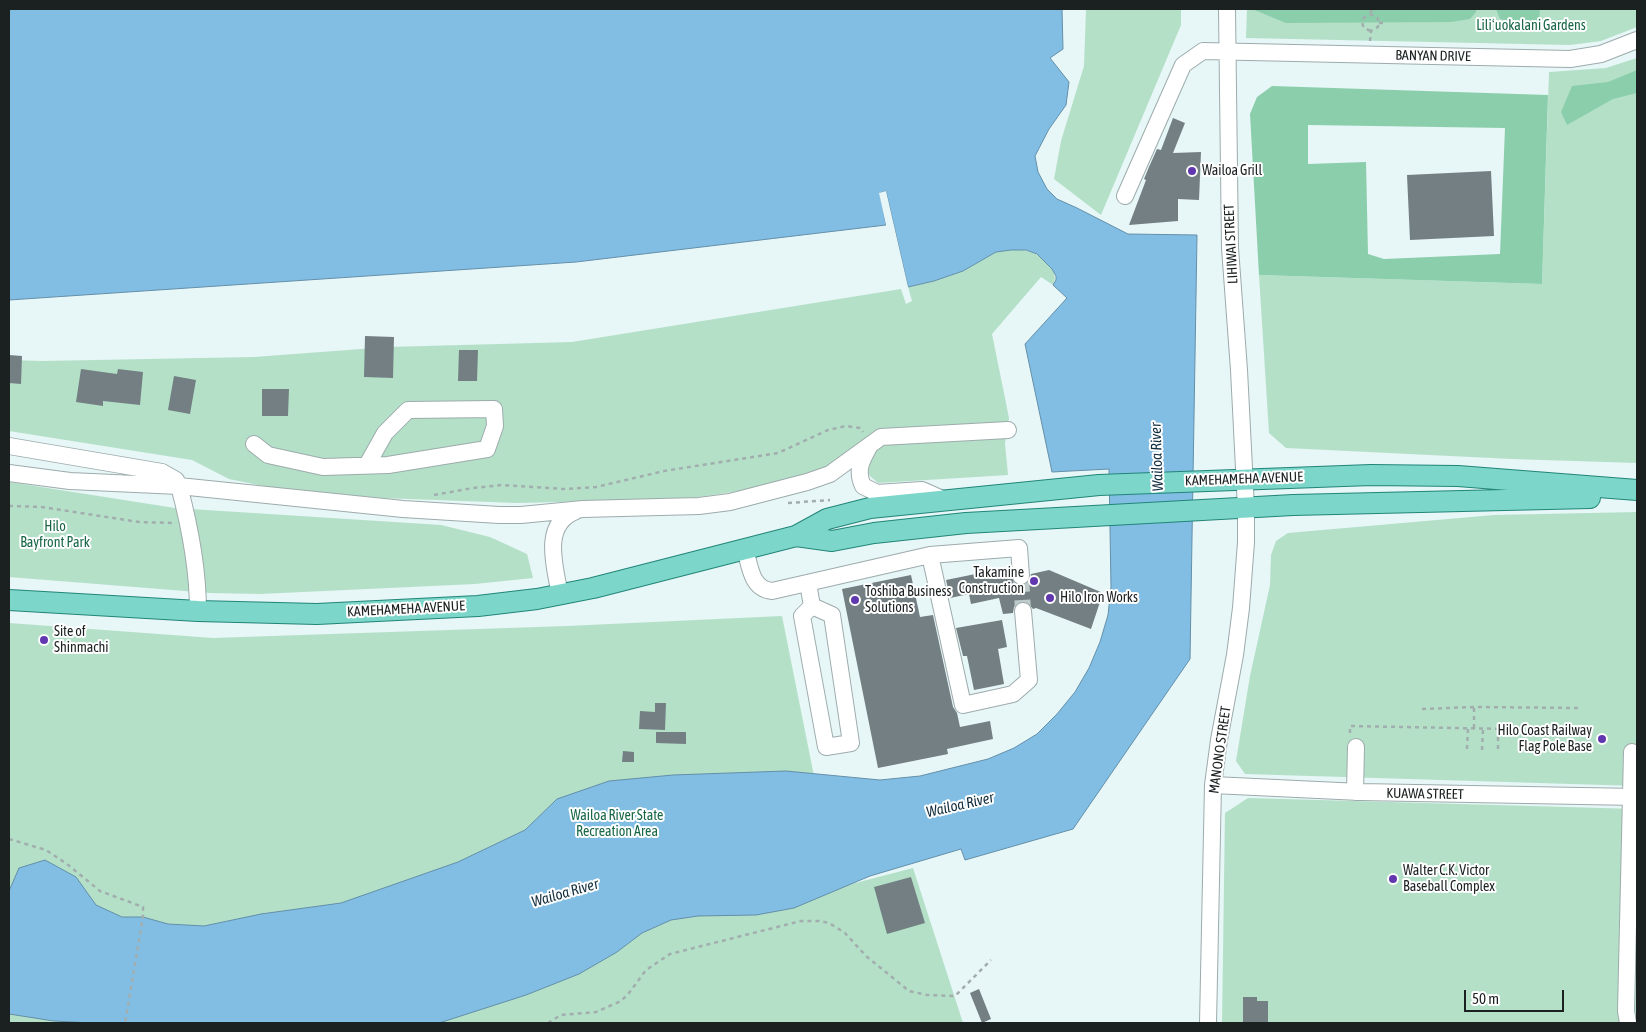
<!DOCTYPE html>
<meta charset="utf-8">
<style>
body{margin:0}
#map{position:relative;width:1646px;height:1032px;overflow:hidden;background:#e7f6f6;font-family:"Asap Condensed",sans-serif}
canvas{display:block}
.frame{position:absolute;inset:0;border:10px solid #1b2020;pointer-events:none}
.scale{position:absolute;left:1464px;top:990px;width:100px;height:22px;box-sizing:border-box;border:2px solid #1b2020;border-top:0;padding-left:6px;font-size:15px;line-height:18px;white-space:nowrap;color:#1b2020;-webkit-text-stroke:4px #fff;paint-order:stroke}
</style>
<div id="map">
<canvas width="1646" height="1032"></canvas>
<div class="frame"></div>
<div class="scale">50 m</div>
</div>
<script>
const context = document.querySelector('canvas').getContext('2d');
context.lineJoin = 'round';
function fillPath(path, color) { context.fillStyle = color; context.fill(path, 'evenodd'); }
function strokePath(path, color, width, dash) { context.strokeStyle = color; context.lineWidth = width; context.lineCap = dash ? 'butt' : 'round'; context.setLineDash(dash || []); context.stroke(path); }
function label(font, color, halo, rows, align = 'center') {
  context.font = font + ' "Asap Condensed",sans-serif'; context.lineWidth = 4; context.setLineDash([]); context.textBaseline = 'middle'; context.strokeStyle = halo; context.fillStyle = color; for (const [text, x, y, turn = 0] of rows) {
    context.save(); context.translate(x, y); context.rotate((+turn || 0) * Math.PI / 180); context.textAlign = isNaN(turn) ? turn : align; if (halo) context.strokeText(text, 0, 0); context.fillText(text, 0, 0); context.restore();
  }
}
fillPath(new Path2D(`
 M1086 9H1181V25L1101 215 1054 179 1061 141 1084 66Z
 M1247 9H1637V27L1601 41 1570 45 1246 38Z
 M1637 58V463L1512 459 1286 448 1269 433 1259 275 1542 284 1549 72 1606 68Z
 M1011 250C1016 250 1022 249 1027 251 1041 254 1061 270 1053 285L1041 277 992 334 1009 418 1005 444 1008 475 878 483 870 476 867 469 841 460 805 477 760 488 685 499 517 503 381 498 268 487 229 479 192 460 9 431V360L42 361 254 357 388 347 572 342 901 289 906 304 912 301 908 287 934 281 963 271 996 252Z
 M9 482 175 508 441 525 490 537 527 554 533 578 475 584 260 594 210 593 9 577Z
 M1637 512V786L1245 774 1236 761 1250 676 1270 585 1271 555 1276 541 1288 533 1494 515Z
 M782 616 813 771 840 887 913 868 963 1023H9V623L213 638 567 626Z
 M1248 798 1637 809V1023H1222L1225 813Z`), '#b4e0c8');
fillPath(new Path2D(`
 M1252 9H1476V12L1470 19 1451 22 1286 23Z
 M1496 9H1540L1539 22 1527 26 1500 19Z
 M1637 70V93L1613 99 1567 125 1561 112 1572 86 1608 82Z
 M1272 86 1548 95 1542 284 1259 275 1250 114 1257 97ZM1308 125 1505 128 1500 254 1384 259 1368 254 1366 162 1308 164Z`), '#8bceac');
const water = new Path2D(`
 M9 9H1062L1063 49 1050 58 1069 82 1066 105 1049 129 1035 156 1038 172 1047 189 1057 199 1077 208 1128 234 1197 235 1190 659 1073 829 965 860 961 849 870 876 794 908 756 915 698 916 671 920 642 933 617 952 579 974 526 995 439 1023H92L54 1021 9 1014V891L19 868 45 860 76 877 96 905 122 917H143L168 924 204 926 261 914 341 903 458 862 525 830 557 799 609 781 673 775 786 771 880 780 920 776 988 759 1014 748 1037 734 1057 714 1075 692 1089 668 1100 642 1108 615 1111 587 1109 469 1052 472 1025 344 1067 298 1053 285 1056 280V276L1052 269 1037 254 1026 250H1011L996 252 963 271 934 281 908 287 886 191 880 193 886 225 576 262 9 300Z`);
fillPath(water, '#82bee4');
strokePath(water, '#638fa9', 1);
fillPath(new Path2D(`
 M886 191 908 287 909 289 906 288 884 194 882 195 889 225 887 227 886 225 879 193Z`), '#e7f6f6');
fillPath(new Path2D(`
 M1173 118 1185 123 1173 153 1201 152 1199 200 1178 199V221L1129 225 1146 180 1144 179 1149 167 1157 149 1161 150Z
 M1491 171 1494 236 1410 240 1407 175Z
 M365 336 394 337 393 378 364 377Z
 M459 350H478L477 381H458Z
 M9 355 22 356 21 384 9 383Z
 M81 369 117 374 118 369 143 372 140 405 103 401V406L76 402Z
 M174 376 196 380 190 414 168 410Z
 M262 389H289L288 416H262Z
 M1005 568 1008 579 1012 578 1017 585 1022 586 1027 584 1030 580 1031 574 1049 570 1103 593 1091 629 1036 608 1033 609 1027 602 1018 603 1014 607 1013 613 1003 614 999 598 971 604 969 594 950 598 946 580Z
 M911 575 920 617 933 615 953 707 957 713 960 727 990 721 993 739 947 749 948 754 878 768 842 589Z
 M1002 620 1007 647 998 649 1004 684 974 690 967 656H963L956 628Z
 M655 703H666L665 730 639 729 640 711 655 712Z
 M656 732H686V744L656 743Z
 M623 751 634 752V762H622Z
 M911 877 925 923 887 934 874 887Z
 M979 989 991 1019 982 1023 970 993Z
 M1243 997H1257V1001H1268V1023H1243Z`), '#737f83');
strokePath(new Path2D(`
 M1021 576 1023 611`), '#becbcb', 16, [16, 8]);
const minor = new Path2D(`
 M1125 196 1183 65 1203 51 1570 59 1601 54 1637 40
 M254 444 268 455 323 467 388 465 487 449 495 426 494 409 408 410 385 433 367 465
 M9 446 162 472 176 480 179 486C190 527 198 568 198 611
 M869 447C861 461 856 471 863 486L877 493 922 490 947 501
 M9 473 70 481 179 486 403 509 499 515H521L583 509 699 506 730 502 807 482 830 474 881 437 1008 430
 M745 549C750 566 751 589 772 591L930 555 1019 548 1021 576
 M930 555 963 705 1013 694 1029 680 1023 611
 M808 583 812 606 802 616 826 747 851 743 832 615 812 606
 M560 595C555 567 541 524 576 511
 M1213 785 1360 792 1637 797
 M1355 792 1356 747
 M1208 1023 1213 785 1219 740 1235 655 1241 608 1246 542V508L1239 370 1230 248 1227 9
 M1628 1023 1626 1011 1632 752`);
const major = new Path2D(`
 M796 536 832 541 874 533 966 523 1293 505 1590 498
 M9 600 198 611 317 614 478 606 537 599 593 588 796 536 827 519 870 508 1099 485 1371 475 1458 476 1637 490`);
strokePath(minor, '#9dabac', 18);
strokePath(major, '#218578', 22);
strokePath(new Path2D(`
 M1371 9V14
 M1379 23H1385
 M1370 41 1371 31 1378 27V19L1375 16C1367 12 1359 19 1364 28L1371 31
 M434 495 473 488 502 485 563 489 596 487 664 471 778 453 828 430 846 426 860 428 863 432
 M788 503 830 500
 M9 506 42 507 139 522 173 523
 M1422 709 1474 707 1579 708
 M1474 728V707
 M1498 729V750
 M1350 733V726L1507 729
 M1467 749 1468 728
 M1482 750 1483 728
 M9 839 46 850 67 864 100 891 143 907V917L125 1023
 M548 1023 561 1015 596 1012 621 1001 629 993 646 970 670 954 801 921H820L829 923 845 933 866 956 909 991 927 995 955 996 991 960`), '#a2aeae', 2.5, [4, 4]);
strokePath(minor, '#fff', 16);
strokePath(major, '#7cd7ca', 20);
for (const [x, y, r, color] of [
 [1192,171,5,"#6037af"],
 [1034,581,5,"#6037af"],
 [1050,598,5,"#6037af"],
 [855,600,5,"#6037af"],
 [44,640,5,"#6037af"],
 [1602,739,5,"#6037af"],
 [1393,879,5,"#6037af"]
]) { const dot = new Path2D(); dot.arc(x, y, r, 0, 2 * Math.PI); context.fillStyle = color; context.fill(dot); strokePath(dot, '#fff', 2); }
label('14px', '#196747', '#fff', [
 ["Liliʻuokalani Gardens",1531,26],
 ["Hilo",55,527],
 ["Bayfront Park",55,543],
 ["Wailoa River State",617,816],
 ["Recreation Area",617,832]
]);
label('14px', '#1b2020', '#fff', [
 ["BANYAN DRIVE",1433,56,1],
 ["LIHIWAI STREET",1231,244,-93],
 ["KAMEHAMEHA AVENUE",1244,479,-2],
 ["KAMEHAMEHA AVENUE",406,609,-3],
 ["MANONO STREET",1220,750,-82],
 ["KUAWA STREET",1425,794,1]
]);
label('14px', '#1b2020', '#fff', [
 ["Wailoa Grill",1202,171],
 ["Takamine",1024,573,"right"],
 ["Construction",1024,589,"right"],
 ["Toshiba Business",865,592],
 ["Solutions",865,608],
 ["Hilo Iron Works",1060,598],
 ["Site of",54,632],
 ["Shinmachi",54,648],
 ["Hilo Coast Railway",1592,731,"right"],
 ["Flag Pole Base",1592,747,"right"],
 ["Walter C.K. Victor",1403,871],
 ["Baseball Complex",1403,887]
], 'left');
label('italic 15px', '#132e3f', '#fff', [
 ["Wailoa River",1157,457,-92],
 ["Wailoa River",960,805,-13],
 ["Wailoa River",565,893,-16]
]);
</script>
